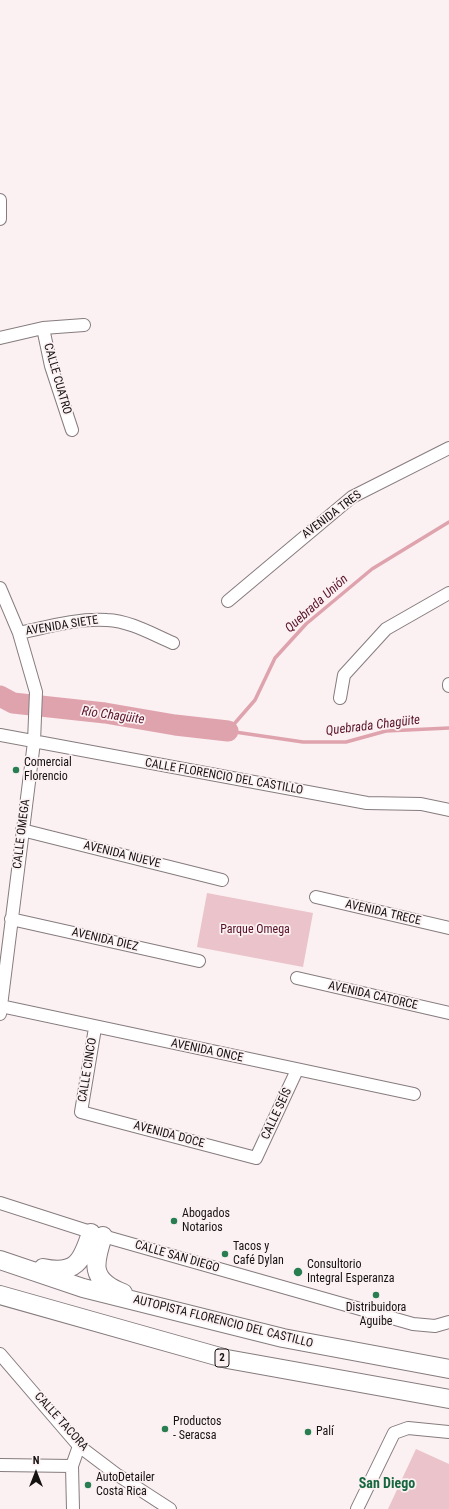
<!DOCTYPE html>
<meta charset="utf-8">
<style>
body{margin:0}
#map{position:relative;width:449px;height:1509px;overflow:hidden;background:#fbf0f2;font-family:"Roboto Condensed",sans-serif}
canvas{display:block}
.north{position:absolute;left:16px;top:1453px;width:40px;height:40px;-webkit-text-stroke:3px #fbf0f2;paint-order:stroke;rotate:0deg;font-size:11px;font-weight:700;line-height:16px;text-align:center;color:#151212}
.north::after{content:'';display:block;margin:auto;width:14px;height:18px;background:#151212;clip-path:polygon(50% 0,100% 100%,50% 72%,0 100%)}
</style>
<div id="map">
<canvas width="449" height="1509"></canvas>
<div class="north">N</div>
</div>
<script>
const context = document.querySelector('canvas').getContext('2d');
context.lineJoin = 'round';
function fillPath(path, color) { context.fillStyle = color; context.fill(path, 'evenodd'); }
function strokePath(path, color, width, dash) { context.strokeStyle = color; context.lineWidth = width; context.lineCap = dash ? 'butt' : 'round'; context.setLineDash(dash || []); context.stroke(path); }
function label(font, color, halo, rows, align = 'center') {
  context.font = font + ' "Roboto Condensed",sans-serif'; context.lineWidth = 3.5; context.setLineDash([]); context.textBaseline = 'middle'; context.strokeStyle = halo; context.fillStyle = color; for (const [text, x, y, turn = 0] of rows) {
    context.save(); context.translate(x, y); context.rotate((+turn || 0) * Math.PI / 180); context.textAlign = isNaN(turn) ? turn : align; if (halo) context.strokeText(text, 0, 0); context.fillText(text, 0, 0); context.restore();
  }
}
fillPath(new Path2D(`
 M207 893 313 913 303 967 197 947Z
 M416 1449 449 1464V1509H388Z`), '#eac4ca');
strokePath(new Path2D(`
 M228 731 255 700 275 658 306 624 372 569 449 522
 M228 731 303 742H346L386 731 449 728`), '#dfa3ae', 3.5);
strokePath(new Path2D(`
 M0 696 13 703 105 713 175 725 228 731`), '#dfa3ae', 21);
const minor = new Path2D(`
 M0 200V219
 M43 328 51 366 72 430
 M0 338 43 328 84 325
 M0 588 19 633 36 692 34 742 0 1014
 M228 601 352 497 449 448
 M19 633C47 627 78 618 107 620 130 621 152 634 173 643
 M449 686V684
 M340 698 344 675 386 629 449 593
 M0 735 367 803 421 804 449 810
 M22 830 222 880
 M316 897 449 928
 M11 919 199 961
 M297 978 449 1013
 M1 1006 414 1094
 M95 1028 81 1112 256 1158 297 1070
 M0 1203 103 1236 413 1324 435 1326 449 1322
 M0 1354 79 1446 116 1474 170 1509
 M0 1465 72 1466
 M73 1509 72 1466 79 1446
 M357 1509 394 1433 408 1428 449 1432`);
const highway = new Path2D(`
 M103 1236C94 1263 89 1280 123 1293
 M0 1260 83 1288 283 1338 449 1369
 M43 1268C76 1275 82 1261 91 1233
 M0 1295 227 1359 449 1399`);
strokePath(minor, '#867c7e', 14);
strokePath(highway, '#867c7e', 20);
strokePath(minor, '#fff', 12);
strokePath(highway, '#fff', 18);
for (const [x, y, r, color] of [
 [16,770,4,"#287e51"],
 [174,1221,4,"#287e51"],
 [225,1254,4,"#287e51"],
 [298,1272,5,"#287e51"],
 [376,1295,4,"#287e51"],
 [165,1429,4,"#287e51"],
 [308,1432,4,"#287e51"],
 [88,1485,4,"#287e51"]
]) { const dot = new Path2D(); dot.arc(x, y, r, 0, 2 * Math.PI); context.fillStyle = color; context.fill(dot); strokePath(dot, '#fbf0f2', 1.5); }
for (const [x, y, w] of [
 [222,1358,14]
]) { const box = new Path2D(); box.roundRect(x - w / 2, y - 9, w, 18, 3); context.fillStyle = '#fbf0f2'; context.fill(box); strokePath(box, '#151212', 1); }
label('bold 11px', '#151212', null, [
 ["2",222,1358]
]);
label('12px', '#151212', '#fbf0f2', [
 ["CALLE CUATRO",57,379,74],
 ["AVENIDA TRES",332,515,-37],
 ["AVENIDA SIETE",62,626,-9],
 ["CALLE FLORENCIO DEL CASTILLO",224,777,10],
 ["CALLE OMEGA",22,834,-83],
 ["AVENIDA NUEVE",122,855,14],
 ["AVENIDA TRECE",383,913,13],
 ["AVENIDA DIEZ",105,940,13],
 ["AVENIDA CATORCE",373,996,13],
 ["AVENIDA ONCE",207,1051,12],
 ["CALLE CINCO",88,1070,-81],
 ["CALLE SEÍS",277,1114,-65],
 ["AVENIDA DOCE",169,1135,15],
 ["CALLE SAN DIEGO",177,1257,16],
 ["AUTOPISTA FLORENCIO DEL CASTILLO",223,1322,14],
 ["CALLE TACORA",61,1422,48]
]);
label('12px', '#151212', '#fbf0f2', [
 ["Comercial",24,763],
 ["Florencio",24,777],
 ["Abogados",182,1214],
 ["Notarios",182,1228],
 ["Tacos y",233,1247],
 ["Café Dylan",233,1261],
 ["Consultorio",307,1265],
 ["Integral Esperanza",307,1279],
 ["Distribuidora",376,1308,"center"],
 ["Aguibe",376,1322,"center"],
 ["Productos",173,1422],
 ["- Seracsa",173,1436],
 ["Palí",316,1432],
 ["AutoDetailer",96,1478],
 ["Costa Rica",96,1492]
], 'left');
label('12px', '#560f26', '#fbf0f2', [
 ["Parque Omega",255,930]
]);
label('italic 13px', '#5a132a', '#fbf0f2', [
 ["Quebrada Unión",317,604,-42],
 ["Río Chagüite",113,716,8],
 ["Quebrada Chagüite",373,726,-7]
]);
label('bold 14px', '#16673f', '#fbf0f2', [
 ["San Diego",387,1484]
]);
</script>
